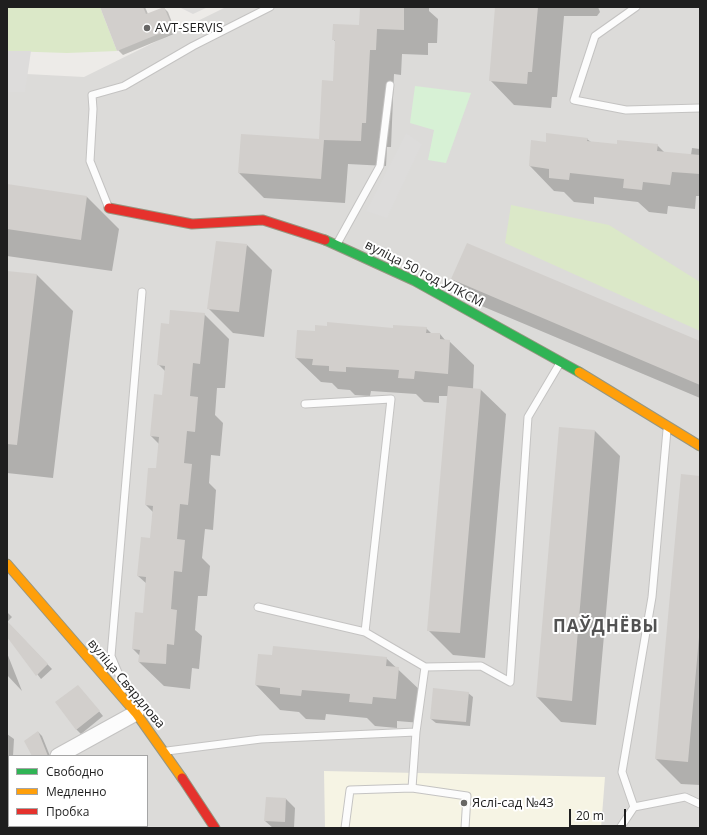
<!DOCTYPE html>
<meta charset="utf-8">
<style>
body{margin:0}
#map{position:relative;width:707px;height:835px;overflow:hidden;background:#edebe8;font-family:"Open Sans",sans-serif}
canvas{display:block}
.frame{position:absolute;inset:0;border:8px solid #1f1f1f;pointer-events:none}
.legend{position:absolute;left:8px;top:755px;width:140px;height:72px;box-sizing:border-box;background:#fff;border:1px solid #a5a5a5;margin:0;padding:5px 7px;list-style:none;font-size:12px;color:#1f1f1f}
.legend li{display:flex;align-items:center;gap:8px;height:20px}
.legend b{width:20px;border:1px solid #a5a5a5}
.scale{position:absolute;left:569px;top:809px;width:57px;height:18px;box-sizing:border-box;border:2px solid #1f1f1f;border-top:0;padding-left:5px;font-size:12px;line-height:14px;white-space:nowrap;color:#1f1f1f;-webkit-text-stroke:3px #fff;paint-order:stroke}
</style>
<div id="map">
<canvas width="707" height="835"></canvas>
<div class="frame"></div>
<ul class="legend">
<li><b style="height:5px;background:#30b455"></b>Свободно</li>
<li><b style="height:5px;background:#ff9f0a"></b>Медленно</li>
<li><b style="height:5px;background:#e5322d"></b>Пробка</li>
</ul>
<div class="scale">20 m</div>
</div>
<script>
const context = document.querySelector('canvas').getContext('2d');
context.lineJoin = 'round';
function fillPath(path, color) { context.fillStyle = color; context.fill(path, 'evenodd'); }
function strokePath(path, color, width, dash) { context.strokeStyle = color; context.lineWidth = width; context.lineCap = dash ? 'butt' : 'round'; context.setLineDash(dash || []); context.stroke(path); }
function label(font, color, halo, rows, align = 'center') {
  context.font = font + ' "Open Sans",sans-serif'; context.lineWidth = 4; context.setLineDash([]); context.textBaseline = 'middle'; context.strokeStyle = halo; context.fillStyle = color; for (const [text, x, y, turn = 0] of rows) {
    context.save(); context.translate(x, y); context.rotate((+turn || 0) * Math.PI / 180); context.textAlign = isNaN(turn) ? turn : align; if (halo) context.strokeText(text, 0, 0); context.fillText(text, 0, 0); context.restore();
  }
}
fillPath(new Path2D(`
 M226 7H700V828H7V73L84 77ZM9 756H147V826H9Z`), '#dcdbd9');
fillPath(new Path2D(`
 M324 771 605 777 601 828H325Z`), '#f6f4e4');
fillPath(new Path2D(`
 M7 7H100L117 51 67 53 7 51Z
 M511 205 609 225 700 282V331L505 243Z`), '#dbe8c8');
fillPath(new Path2D(`
 M415 86 471 93 446 163 428 160 434 130 410 123Z`), '#d7f1d5');
fillPath(new Path2D(`
 M179 7H208L193 14Z
 M7 51H31L25 92H7Z
 M406 133 422 144 387 218 366 211Z`), '#dddcdb');
fillPath(new Path2D(`
 M101 7H145L148 14 164 8 168 12 176 33 123 55 118 50Z
 M361 7H429V11L438 19 437 43H428V55L402 54 401 75 394 74 391 147H387L386 166 348 164 345 203 264 198 239 173 320 140 334 82 336 42 333 39 360 26Z
 M496 7H598L600 12 597 16H564L557 97H552L551 108 514 105 490 80Z
 M587 139 591 142 618 145H657L665 153 691 155 692 148 700 149V196H696L695 209 668 206 667 214 649 212 638 202 594 197V204L574 202 564 192 554 191 530 166 546 143Z
 M7 185 87 197 119 229 112 271 7 256Z
 M247 245 272 270 264 337 233 333 208 308Z
 M7 272 37 275 73 311 53 478 7 473Z
 M452 279 700 342V398L477 304Z
 M204 314 229 339 225 388H217L215 415 223 423 220 456 211 455 209 483 216 490 213 530 205 529 202 558 210 566 207 596H198L195 630 202 636 199 669 192 668 190 689 164 686 139 662 140 656 133 649 144 614 147 584 138 576 151 539 153 512 146 505 157 470 159 444 151 436 163 396 166 372 158 364 170 325Z
 M426 328 432 334H440L445 340 449 341 474 365 473 389 481 390 506 414 485 658 453 655 428 630 448 396H439V403L424 402 416 394 371 391 370 396 355 395 350 390 338 389 332 383 321 382 296 358 316 332Z
 M560 428 595 431 620 456 596 725 561 722 537 697Z
 M700 477V785L681 784 656 759Z
 M7 612 12 617 7 622 52 669 41 679 7 635Z
 M7 653 22 691 7 675Z
 M386 658 423 693 421 723 397 721V728L375 726 367 718 326 714 325 720 306 719 299 712 280 710 256 685Z
 M82 691 103 716 81 734 76 729Z
 M468 693 473 697 470 726 436 723 431 719Z
 M38 732 42 736 50 756H33Z
 M7 734 14 739 13 756H9V764H7Z
 M267 798 286 799 295 808 294 828H273L265 821Z
 M385 827 398 828H384Z`), '#0003');
fillPath(new Path2D(`
 M100 7H143L146 14 164 7 173 28 117 51Z
 M360 7H404V30L377 29 376 50H370L366 123H362L361 141 324 140 321 179 238 173 241 134 319 139 322 80 333 81 335 40H332L333 24 359 25Z
 M495 7H538L532 72H528L527 84 489 81Z
 M546 133 588 138 587 141 617 144V140L658 144 657 151 700 155V174L672 172 670 185 643 182 642 190 623 188 624 179 570 173 569 180 549 178V169L529 166 531 140 546 142Z
 M7 184 87 196 81 240 7 229Z
 M216 241 247 244 239 312 207 309Z
 M467 243 700 341V385L451 279Z
 M7 271 37 274 17 445 7 444Z
 M170 310 205 313 200 364 193 363 190 396 198 397 195 432 187 431 184 463 192 464 188 505 180 504 177 539 185 540 182 572 174 571 171 609 177 610 174 645 167 644 166 664 138 662 140 650 132 649 135 612 143 613 146 577 137 576 141 537 150 538 153 506 145 505 148 468H156L159 437 150 436 154 394 162 395 165 366 157 365 161 323 169 324Z
 M327 322 393 328V325L427 327 426 333H440V339L450 340 448 374 415 371 414 379 398 378 399 370 346 367V372L329 371V366L312 365 313 359 295 358 297 330 315 331V325L327 326Z
 M448 386 481 389 460 633 427 631Z
 M559 427 595 430 572 701 536 697Z
 M681 474 700 476V626L688 762 655 759Z
 M8 622 48 664 36 676 7 637Z
 M273 646 387 657 386 666 399 667 396 699 373 697 372 704 349 702 350 694 302 690 301 696 280 694V688L255 685 258 654 272 655Z
 M78 685 100 711 76 730 55 702Z
 M433 688 469 692 466 722 430 719Z
 M38 731 48 756H32L24 741Z
 M266 797 286 798 285 822 264 821Z`), '#d2cfcc');
const lane = new Path2D(`
 M636 7 595 36 574 100 626 110 700 108
 M108 206 90 161 93 109 92 95 124 86 193 46 270 7
 M338 242 380 166 390 85
 M305 404 391 399 365 632
 M425 667 481 666 510 682 528 417 560 363
 M125 689 111 656 142 292
 M167 751 261 739 416 732 425 667 365 632 258 607
 M412 788 416 732
 M634 807 622 772 652 597 667 430
 M345 828 350 790 412 788 467 796 465 828
 M620 828 634 807 685 797 700 804`);
const street = new Path2D(`
 M58 756 136 713
 M7 779H9`);
const fast = new Path2D(`
 M325 240 415 281 579 372`);
const slow = new Path2D(`
 M579 372 700 446
 M7 564 136 713 182 778`);
const jam = new Path2D(`
 M109 208 192 224 263 220 325 240
 M182 778 215 828`);
strokePath(lane, '#c4c3c2', 9);
strokePath(street, '#c4c3c2', 17);
strokePath(fast, '#969681', 11);
strokePath(slow, '#969681', 11);
strokePath(jam, '#969681', 11);
strokePath(lane, '#fcfcfc', 7);
strokePath(street, '#fcfcfc', 15);
strokePath(fast, '#30b455', 9);
strokePath(slow, '#ff9f0a', 9);
strokePath(jam, '#e5322d', 9);
for (const [x, y, r, color] of [
 [147,28,4,"#676665"],
 [464,803,4,"#676665"]
]) { const dot = new Path2D(); dot.arc(x, y, r, 0, 2 * Math.PI); context.fillStyle = color; context.fill(dot); strokePath(dot, '#fff', 1.5); }
label('13px', '#1f1f1f', '#fff', [
 ["AVT-SERVIS",155,28],
 ["Яслі-сад №43",472,803]
], 'left');
label('13px', '#1f1f1f', '#fff', [
 ["вуліца 50 год УЛКСМ",424,274,27],
 ["вуліца Свярдлова",126,684,50]
]);
context.letterSpacing = '1px';
label('bold 17px', '#525252', '#fff', [
 ["ПАЎДНЁВЫ",606,627]
]);
context.letterSpacing = '0px';
</script>
